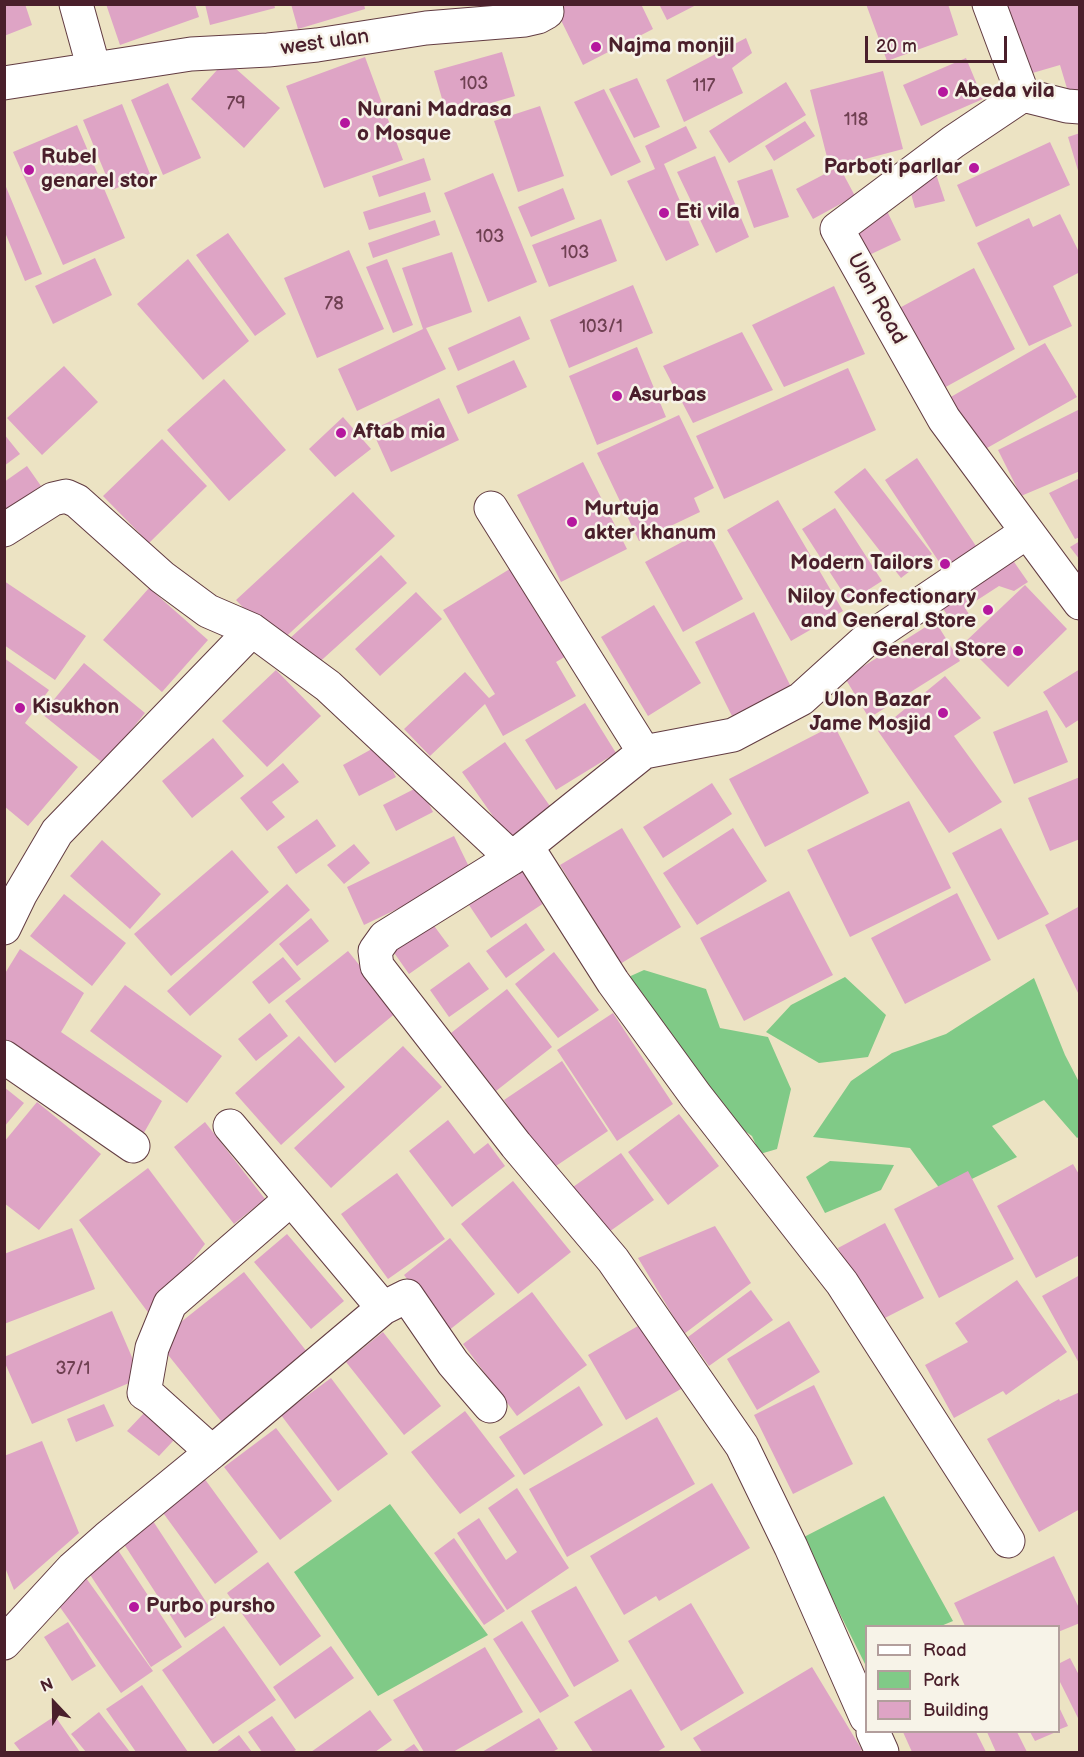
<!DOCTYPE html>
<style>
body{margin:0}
#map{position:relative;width:1084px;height:1757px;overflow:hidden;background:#ece3c3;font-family:"Balsamiq Sans",sans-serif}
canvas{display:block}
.frame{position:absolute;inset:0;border:6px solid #4a1f2b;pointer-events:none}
.legend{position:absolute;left:865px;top:1625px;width:195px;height:108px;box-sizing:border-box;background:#f7f3e8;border:2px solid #b29e9c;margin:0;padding:8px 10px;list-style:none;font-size:18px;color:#4a1f2b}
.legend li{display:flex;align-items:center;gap:12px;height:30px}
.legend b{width:30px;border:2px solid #b29e9c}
.north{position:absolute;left:24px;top:1673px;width:60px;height:60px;-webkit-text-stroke:4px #f7f3e8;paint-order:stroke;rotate:338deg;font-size:16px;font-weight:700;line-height:24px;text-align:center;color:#4a1f2b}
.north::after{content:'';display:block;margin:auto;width:21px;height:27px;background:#4a1f2b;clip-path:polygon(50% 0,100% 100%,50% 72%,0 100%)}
.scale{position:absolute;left:865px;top:36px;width:142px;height:27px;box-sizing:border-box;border:3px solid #4a1f2b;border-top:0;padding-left:8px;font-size:18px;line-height:21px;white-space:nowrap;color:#4a1f2b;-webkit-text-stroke:4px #f7f3e8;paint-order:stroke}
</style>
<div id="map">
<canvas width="1084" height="1757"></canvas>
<div class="frame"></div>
<ul class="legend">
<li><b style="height:8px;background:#fff"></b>Road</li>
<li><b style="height:16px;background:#80ca87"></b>Park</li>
<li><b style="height:16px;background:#dea4c5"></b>Building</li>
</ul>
<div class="north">N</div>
<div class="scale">20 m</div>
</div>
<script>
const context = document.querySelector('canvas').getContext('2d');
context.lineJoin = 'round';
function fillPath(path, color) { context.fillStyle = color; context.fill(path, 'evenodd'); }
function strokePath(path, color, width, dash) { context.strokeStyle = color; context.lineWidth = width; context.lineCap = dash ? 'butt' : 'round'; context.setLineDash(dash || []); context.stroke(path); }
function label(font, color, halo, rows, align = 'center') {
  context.font = font + ' "Balsamiq Sans",sans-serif'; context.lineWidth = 5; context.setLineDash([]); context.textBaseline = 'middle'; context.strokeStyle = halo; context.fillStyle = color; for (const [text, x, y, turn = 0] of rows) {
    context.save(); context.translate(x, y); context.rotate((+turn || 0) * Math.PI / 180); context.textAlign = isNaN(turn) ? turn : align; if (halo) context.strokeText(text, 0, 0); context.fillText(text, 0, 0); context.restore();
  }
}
fillPath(new Path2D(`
 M644 970 706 989 720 1028 768 1037 791 1089 777 1149 760 1154 752 1136 714 1109 624 979Z
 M845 977 886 1015 868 1057 819 1063 766 1032 791 1005Z
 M1034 978 1065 1055 1079 1082 1080 1136 1077 1138 1044 1100 992 1126 1017 1157 943 1193 910 1148 813 1137 851 1081 892 1053 946 1034Z
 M830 1161 894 1165 881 1190 825 1213 806 1177Z
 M884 1496 953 1621 941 1626H866L865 1664 802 1538Z
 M390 1504 488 1635 378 1696 294 1572Z`), '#80ca87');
fillPath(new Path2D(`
 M4 4H25L32 25 4 36Z
 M106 4H195L199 17 120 45Z
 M205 4H274L275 8 210 25Z
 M291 4H364L365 9 298 29Z
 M553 4H641L653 29 583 65Z
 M659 4H698L667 20Z
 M866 4H948L958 35 887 61Z
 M1011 4H1080V92L1069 95 1060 65 1029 74 1008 6Z
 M746 38 752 53 732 68 743 93 684 122 666 80Z
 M502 52 515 96 447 116 434 71Z
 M365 57 403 160 324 188 286 86Z
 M966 58 983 99 921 126 903 85Z
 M226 60 280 108 244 148 191 99Z
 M883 71 903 149 839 166 855 196 813 219 796 189 838 167 830 169 810 90Z
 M637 78 660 127 634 138 609 89Z
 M786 82 806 115 729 163 709 131Z
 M168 83 201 158 163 175 131 100Z
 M604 89 641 162 611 176 574 102Z
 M122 104 150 174 112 190 83 120Z
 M540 106 564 176 518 192 494 121Z
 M805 121 815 136 774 161 765 146Z
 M77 125 125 238 63 265 13 152Z
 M686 126 697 148 664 164 699 245 666 261 627 181 655 169 645 146Z
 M1080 133V174H1079L1068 137Z
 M1050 142 1070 185 976 227 957 185Z
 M715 156 749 237 716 253 677 172Z
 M424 158 431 180 379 197 372 176Z
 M772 169 789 217 754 228 737 181Z
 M935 171 945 201 915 208 907 179Z
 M493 173 537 282 488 302 444 193Z
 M4 182 42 274 25 281 4 230Z
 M563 188 575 219 531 237 518 207Z
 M425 192 431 212 369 230 363 212Z
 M886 209 901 240 867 256 853 226Z
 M1060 214 1080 254V272L1053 286 1072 326 1029 346 977 243 1029 218 1033 227Z
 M601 219 617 261 549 287 532 245Z
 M435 220 440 235 373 258 368 243Z
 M228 233 286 314 255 336 196 255Z
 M349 250 384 329 317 358 284 278Z
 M452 252 472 312 426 328 446 369 357 411 338 369 423 329 402 268Z
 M95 258 112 295 53 324 35 286Z
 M188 259 249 341 203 380 137 304Z
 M387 259 413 325 393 333 366 267Z
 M974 268 1015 349 942 389 890 313Z
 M633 285 653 333 569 368 550 320Z
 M834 286 865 354 784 387 752 325Z
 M520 316 530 339 458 371 448 348Z
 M742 332 773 390 693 423 663 366Z
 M1045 343 1077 397 980 452 949 398Z
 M637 347 666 417 597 445 569 376Z
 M514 360 527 387 468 414 456 386Z
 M64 366 98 402 42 455 7 418Z
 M848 368 876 430 724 499 696 436Z
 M224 379 286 450 229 501 167 430Z
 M439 398 459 440 391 472 372 430Z
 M1080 409V471L1021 496 998 450Z
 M679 415 714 488 694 498 700 512 639 541 597 453Z
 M343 417 371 449 335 477 309 449Z
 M4 434 20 454 4 466Z
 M162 439 207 486 149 543 103 496Z
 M917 458 980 552 947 574 885 480Z
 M583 462 627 549 561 582 517 495Z
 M27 466 41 486 4 512V482Z
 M865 468 932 554 901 578 834 492Z
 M1080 478V537L1075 539 1049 493Z
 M353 492 395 536 278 644 236 600Z
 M778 500 843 611 791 641 727 530Z
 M835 508 882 581 849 602 802 529Z
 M706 529 743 599 683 632 645 562Z
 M1080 541V560L1070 547Z
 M381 555 407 583 314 667 288 640Z
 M1012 559 1028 582 1014 591 999 586 965 608 973 620 958 630 941 606Z
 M513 567 568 655 556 662 576 696 503 736 485 704 430 756 404 729 465 672 489 698 495 694 443 610Z
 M4 581 86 636 55 680 4 645Z
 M1025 585 1067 629 1008 687 964 643Z
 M149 588 208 640 162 692 103 640Z
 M416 592 442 619 380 676 355 649Z
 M654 605 701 683 648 716 601 637Z
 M754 612 791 687 732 716 695 642Z
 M935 621 960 661 869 718 845 678Z
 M4 658 49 690 25 723 78 767 28 826 4 806Z
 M84 663 145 713 104 764 42 714Z
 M1080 669V719L1066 728 1043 692Z
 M276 670 321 716 267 767 222 721Z
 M945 676 981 718 954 736 1002 802 949 833 878 731Z
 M585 703 616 753 556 790 525 740Z
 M1047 710 1068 762 1014 784 993 732Z
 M834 725 869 793 765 847 729 779Z
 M213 738 244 776 192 818 162 781Z
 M505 742 559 819 516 849 462 772Z
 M379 745 396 777 359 796 343 765Z
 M283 763 299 782 272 802 285 817 267 831 240 798Z
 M1080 777V839L1050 851 1028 798Z
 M712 783 732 814 663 858 643 827Z
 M420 786 433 812 396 831 383 805Z
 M909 801 951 888 850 937 807 850Z
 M317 819 336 846 296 874 277 847Z
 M622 828 681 927 620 964 560 865Z
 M733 828 767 881 697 925 663 873Z
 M1001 828 1049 914 998 940 952 853Z
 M454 836 472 873 364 925 347 887Z
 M102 840 161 894 130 929 70 876Z
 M354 844 370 863 344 884 327 865Z
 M232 850 269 892 171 976 134 934Z
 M521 869 544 903 491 938 469 905Z
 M287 884 310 910 190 1016 167 991Z
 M789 891 833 975 744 1021 700 938Z
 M957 893 991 960 905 1004 871 938Z
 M64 894 126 943 92 986 30 936Z
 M1080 906V997L1045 925Z
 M311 918 329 941 297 966 279 944Z
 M429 919 449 946 409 974 390 947Z
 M526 923 545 950 506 978 486 951Z
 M20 949 84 993 61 1032 162 1101 141 1138 4 1044V975Z
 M348 951 397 1012 335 1063 285 1001Z
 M554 952 599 1010 558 1038 515 984Z
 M283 957 301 979 269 1004 252 982Z
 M469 962 489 989 449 1017 430 990Z
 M125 985 222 1056 187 1103 90 1031Z
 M507 989 552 1047 496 1091 451 1033Z
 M270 1013 288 1036 256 1061 238 1039Z
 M613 1013 673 1104 617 1141 557 1050Z
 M299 1036 345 1087 281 1145 235 1093Z
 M403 1046 442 1087 331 1188 294 1148Z
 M562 1061 608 1131 550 1170 504 1100Z
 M4 1087 24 1103 4 1127Z
 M37 1102 101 1154 39 1230 4 1203V1142Z
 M679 1114 719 1166 668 1205 628 1152Z
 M448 1120 474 1154 488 1143 505 1166 452 1207 409 1151Z
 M205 1122 265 1199 234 1224 174 1147Z
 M621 1153 654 1200 606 1234 573 1187Z
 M1073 1164 1080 1176V1255L1036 1278 997 1206Z
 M148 1168 205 1244 150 1315 79 1220Z
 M968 1171 1014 1259 939 1298 894 1209Z
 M397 1173 445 1239 388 1279 341 1214Z
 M513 1181 571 1252 518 1294 461 1224Z
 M885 1223 924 1298 877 1322 838 1248Z
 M715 1226 751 1283 684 1334 638 1258Z
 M72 1228 95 1289 4 1324V1254Z
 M287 1234 344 1301 311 1329 254 1262Z
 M450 1238 495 1294 448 1331 404 1275Z
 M244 1272 311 1357 225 1426 157 1341Z
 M1080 1275V1365L1042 1296Z
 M1017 1280 1067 1352 1006 1395 1003 1391 954 1418 925 1365 968 1342 955 1323Z
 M751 1290 773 1320 709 1366 688 1337Z
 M532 1292 587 1365 517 1416 463 1344Z
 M112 1311 141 1378 32 1424 4 1361V1357Z
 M650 1319 688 1385 626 1420 588 1355Z
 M789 1321 820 1372 757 1410 727 1359Z
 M383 1332 441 1406 404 1435 346 1362Z
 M331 1378 388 1454 338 1491 281 1415Z
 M814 1385 853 1464 793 1494 754 1415Z
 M579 1386 603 1425 524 1475 499 1437Z
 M1080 1392V1509L1039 1532 987 1439 1059 1399 1060 1401Z
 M104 1404 114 1426 76 1442 67 1419Z
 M465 1411 515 1476 460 1514 411 1452Z
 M145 1412 174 1440 159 1456 127 1431Z
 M657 1417 695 1484 567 1557 529 1489Z
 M276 1428 332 1501 280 1540 224 1467Z
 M42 1441 79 1533 14 1590 4 1565V1456Z
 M204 1478 258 1552 215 1584 161 1510Z
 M712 1483 750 1548 659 1601 656 1596 624 1615 590 1556Z
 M517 1488 569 1568 507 1610 457 1533 479 1518 506 1560 517 1552 488 1508Z
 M151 1518 216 1617 185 1638 120 1538Z
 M454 1538 505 1611 484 1625 434 1553Z
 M116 1547 182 1647 151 1667 85 1567Z
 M1054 1556 1080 1610V1623L1058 1632V1626H965L954 1603Z
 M268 1562 321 1636 280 1666 227 1593Z
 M81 1571 153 1671 121 1693 57 1603Z
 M576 1586 619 1661 574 1687 531 1611Z
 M691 1603 744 1693 681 1731 628 1641Z
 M522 1621 569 1696 540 1713 493 1639Z
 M68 1622 96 1666 72 1681 44 1637Z
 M224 1626 276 1700 213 1744 162 1670Z
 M331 1646 354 1678 295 1719 273 1687Z
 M485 1647 523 1712 453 1752H424L393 1700Z
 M1070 1658 1080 1677V1722L1058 1678V1664Z
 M812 1667 862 1750 857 1752H702L693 1738Z
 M142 1685 188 1752H136L106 1709Z
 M631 1689 665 1747 657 1752H593L574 1722Z
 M1058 1705 1068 1726 1058 1730Z
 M370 1710 392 1740 375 1752H311Z
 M99 1712 130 1752H86L71 1734Z
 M55 1716 80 1752H21L14 1743Z
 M272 1716 296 1750 292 1752H262L248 1732Z
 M539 1718 558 1749 552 1752H482Z
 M903 1732H976L986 1752H912Z
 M987 1732H1017L1027 1752H996Z
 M1030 1732H1056L1035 1741Z
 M239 1735 252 1752H216Z
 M414 1744 420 1752H402Z`), '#dea4c5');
const minor = new Path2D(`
 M76 4 94 69
 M989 4 1023 95
 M4 83 191 54 268 50 317 45 426 28 525 20 538 17 547 12 546 4
 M1080 107 1067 106 1023 95 953 142 837 229 944 419 1080 603
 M491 508 644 752
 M4 530 53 499 66 496 77 501 162 577 208 611 252 630 328 686 512 858 644 752 733 735 801 699 864 642 1027 532
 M527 847 613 982 696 1096 842 1283 1008 1541
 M512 858 385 937 375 951 377 966 516 1145 613 1260 742 1446 791 1547 866 1717
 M4 928 20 895 57 832 252 630
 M4 1057 133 1146
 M230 1126 383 1308 407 1296 453 1363 490 1406
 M212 1452 383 1308
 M4 1643 73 1568 107 1538 212 1452 152 1398 144 1393 152 1348 170 1304 291 1199
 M873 1732 882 1752`);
strokePath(minor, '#623c42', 35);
strokePath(minor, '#fff', 33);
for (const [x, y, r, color] of [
 [596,47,6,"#b5179e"],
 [943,92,6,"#b5179e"],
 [345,123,6,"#b5179e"],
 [974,168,6,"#b5179e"],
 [29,170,6,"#b5179e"],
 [664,213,6,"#b5179e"],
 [617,396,6,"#b5179e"],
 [341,433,6,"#b5179e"],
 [572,522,6,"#b5179e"],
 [945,564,6,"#b5179e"],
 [988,610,6,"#b5179e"],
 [1018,651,6,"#b5179e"],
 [20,708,6,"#b5179e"],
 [943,713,6,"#b5179e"],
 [134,1607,6,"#b5179e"]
]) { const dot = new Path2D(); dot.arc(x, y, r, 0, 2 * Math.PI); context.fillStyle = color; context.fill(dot); strokePath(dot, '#f7f3e8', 2); }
label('18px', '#6f4052', null, [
 ["103",474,84],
 ["117",704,86],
 ["79",236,104],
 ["118",856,120],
 ["103",490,237],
 ["103",575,253],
 ["78",334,304],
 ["103/1",601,327],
 ["37/1",73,1369]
]);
label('21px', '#4a1f2b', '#f7f3e8', [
 ["west ulan",325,43,-8],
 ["Ulon Road",876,299,61]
]);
label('bold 21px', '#4a1f2b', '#f7f3e8', [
 ["Najma monjil",608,47],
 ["Abeda vila",955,92],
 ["Nurani Madrasa",357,111],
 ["o Mosque",357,135],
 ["Rubel",41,158],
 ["genarel stor",41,182],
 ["Parboti parllar",962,168,"right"],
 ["Eti vila",676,213],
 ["Asurbas",629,396],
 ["Aftab mia",353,433],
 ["Murtuja",584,510],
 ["akter khanum",584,534],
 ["Modern Tailors",933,564,"right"],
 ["Niloy Confectionary",976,598,"right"],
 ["and General Store",976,622,"right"],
 ["General Store",1006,651,"right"],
 ["Ulon Bazar",931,701,"right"],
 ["Jame Mosjid",931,725,"right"],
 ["Kisukhon",32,708],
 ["Purbo pursho",146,1607]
], 'left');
</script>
